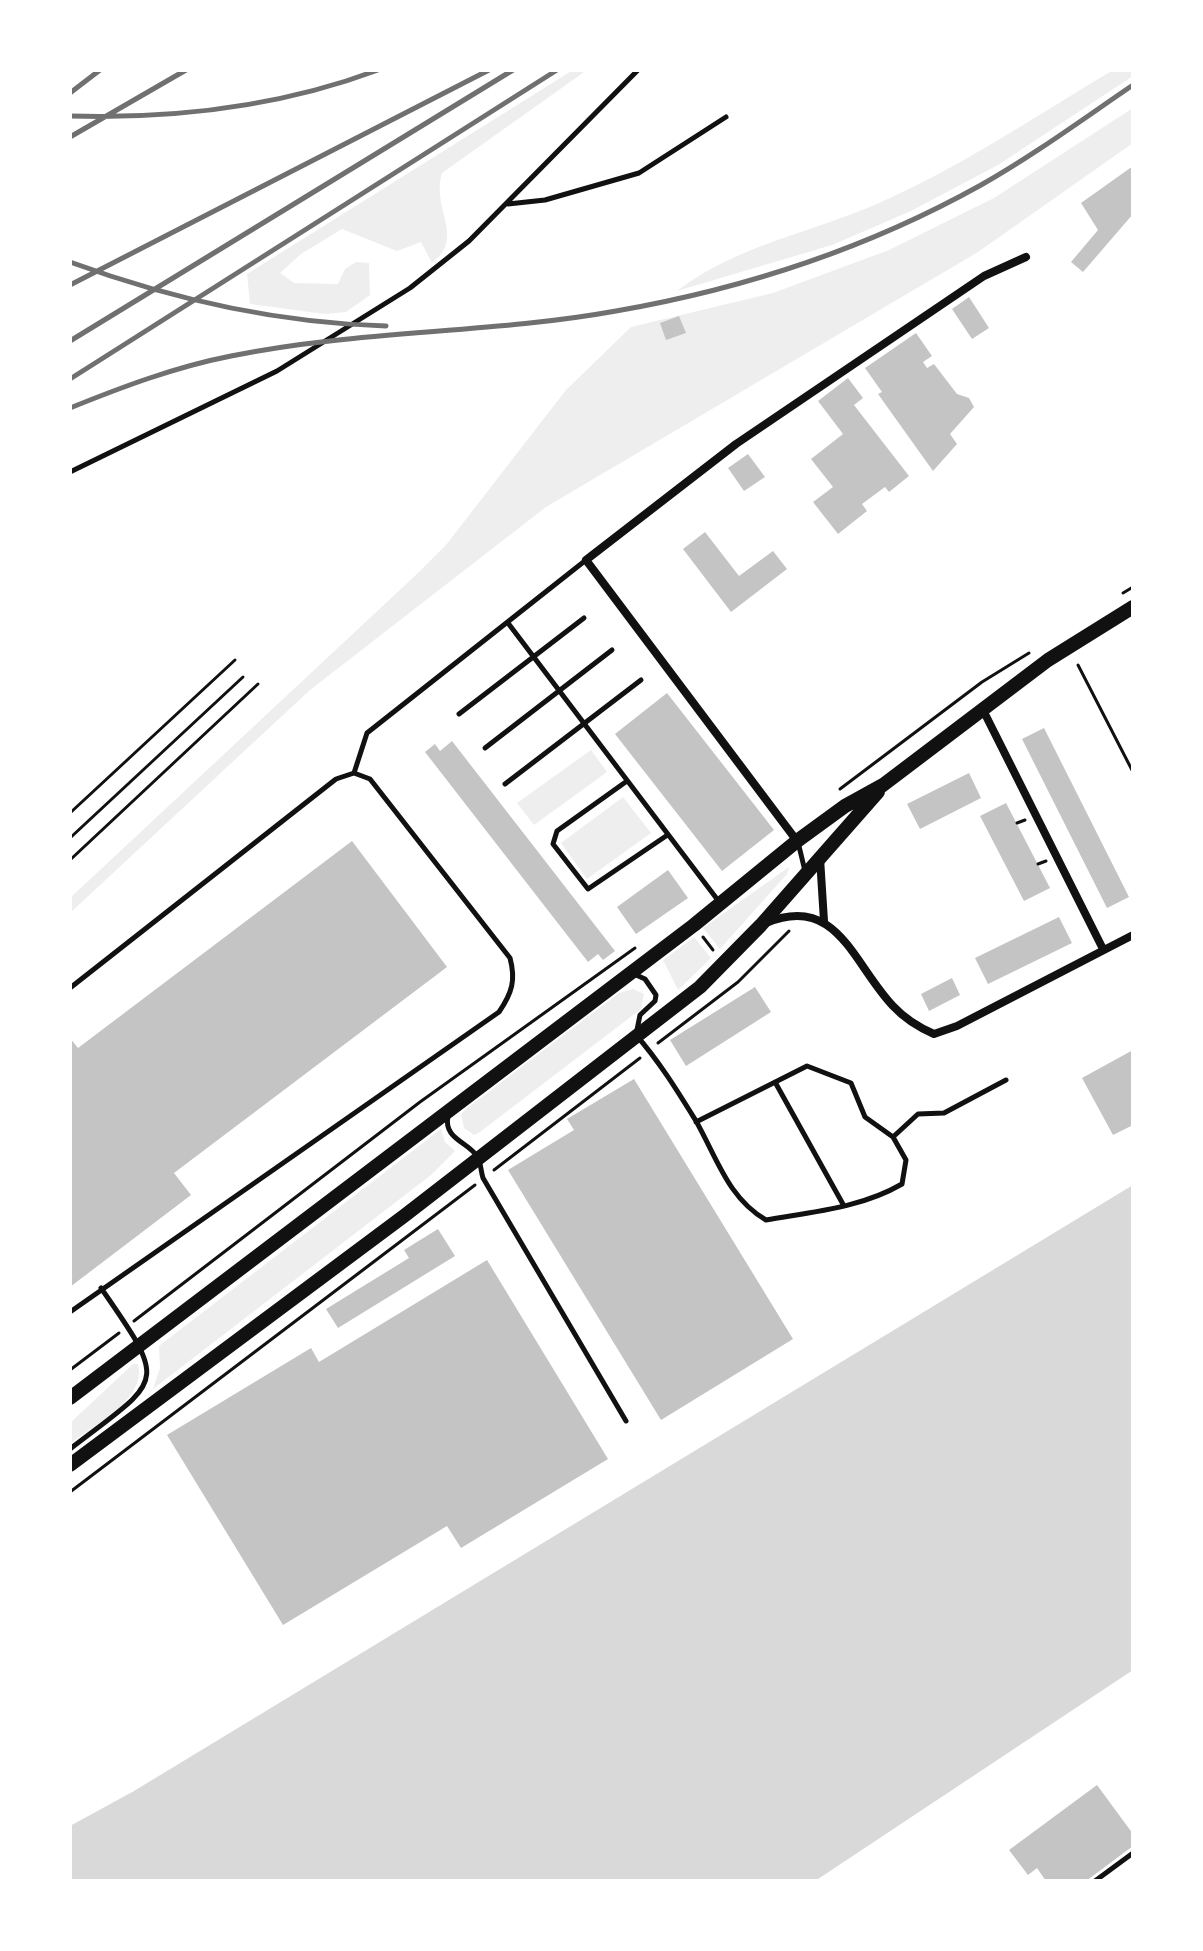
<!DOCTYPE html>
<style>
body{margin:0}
#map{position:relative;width:1203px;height:1951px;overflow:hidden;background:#fff;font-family:"Work Sans",sans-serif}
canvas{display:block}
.frame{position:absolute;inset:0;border:72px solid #fff;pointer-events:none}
</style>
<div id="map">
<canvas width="1203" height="1951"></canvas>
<div class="frame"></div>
</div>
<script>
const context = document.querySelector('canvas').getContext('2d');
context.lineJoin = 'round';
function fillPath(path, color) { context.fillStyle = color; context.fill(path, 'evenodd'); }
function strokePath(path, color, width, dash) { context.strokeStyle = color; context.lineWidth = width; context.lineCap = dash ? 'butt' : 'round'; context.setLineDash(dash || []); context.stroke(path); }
fillPath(new Path2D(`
 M573 70H587L442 173C431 210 466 237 432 263L421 242 397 251 342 229 301 254 280 273 294 283 338 284 345 269 356 262 369 263 370 295 346 312 325 314 250 304 247 274Z
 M1113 70H1133V76L998 165 911 211 832 245 677 291C737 245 811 233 879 203 961 167 1036 116 1113 70Z
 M1133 108V143L978 252 546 507 310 690 70 913V898L418 573 446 545 566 390 631 327 773 293 889 250 994 198Z
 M591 750 607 772 534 825 517 803Z
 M623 797 651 833 587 879 561 843Z
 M789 867 787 874 720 949 703 928Z
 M694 937 711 958 678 990 663 960Z
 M633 989 644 994 641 1009 480 1132 474 1135 464 1128 461 1114 466 1109 619 993Z
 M441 1129 445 1142 455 1151 431 1175 153 1389 160 1368 159 1346Z
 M133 1364H138C147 1399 94 1425 70 1444V1423Z`), '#eee');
fillPath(new Path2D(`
 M1133 1185V1670L815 1881H70V1826L134 1791Z`), '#d9d9d9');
fillPath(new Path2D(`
 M1133 166V214L1083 272 1071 262 1098 230 1081 203Z
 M969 297 989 328 972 339 952 309Z
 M679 316 686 333 666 340 660 323Z
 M916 333 932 356 923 362 927 368 934 364 957 394 969 398 974 407 950 434 957 444 933 471 878 394 882 392 865 368Z
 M848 378 863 398 854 405 909 476 889 492 885 487 862 504 867 511 838 534 813 502 833 487 811 459 843 434 818 401Z
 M748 454 765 477 744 491 728 468Z
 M705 532 739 576 773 551 787 569 731 612 683 549Z
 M667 693 774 830 722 871 615 734Z
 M1044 728 1129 897 1107 908 1022 739Z
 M452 741 615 951 603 960 598 954 588 962 425 752 435 744 440 751Z
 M969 773 981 798 920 829 907 804Z
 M1006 803 1050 888 1024 901 980 816Z
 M352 841 447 967 174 1173 191 1195 70 1287V1038L78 1048Z
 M668 870 688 898 636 934 617 907Z
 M1059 917 1072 943 988 984 975 958Z
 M952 978 960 995 929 1011 921 994Z
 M755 987 771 1012 686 1066 670 1040Z
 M1133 1050V1125L1113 1135 1082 1078Z
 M634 1079 793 1339 661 1420 508 1170 574 1130 567 1119Z
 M438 1229 455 1256 338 1328 326 1309 409 1258 404 1250Z
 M487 1260 608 1459 461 1548 447 1526 283 1625 167 1435 311 1348 319 1362Z
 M1097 1785 1133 1834V1846L1086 1881H1046L1037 1868 1028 1875 1009 1850Z`), '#c4c4c4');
strokePath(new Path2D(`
 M1123 593 1133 587
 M1078 665 1133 772
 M840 789 982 682 1029 653
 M70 813 235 660
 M1017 823 1025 820
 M70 838 243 677
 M70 860 258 684
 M1038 864 1046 861
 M703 937 713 950
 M658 1043 738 982 789 931
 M494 1170 640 1058
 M134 1321 420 1102 635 948
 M70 1370 119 1333
 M70 1492 475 1185`), '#111', 3);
strokePath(new Path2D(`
 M508 204 545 200 639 173 726 117
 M70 472 277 371 410 288 469 241 638 70
 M508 623 720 903
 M459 714 584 618
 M485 748 612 650
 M354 773 367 733 586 560
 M627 781 557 831 553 844 588 889 666 836
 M505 784 641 680
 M798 842 805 871
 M634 974 645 979 656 995 655 1001 640 1015 636 1035C659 1061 678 1092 696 1121 717 1158 728 1198 766 1220 812 1212 861 1208 902 1184L906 1160 893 1137 865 1117 851 1083 807 1066 696 1122
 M70 988 336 779 354 773 370 779 510 958C516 980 512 993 499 1012L70 1312
 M775 1082 844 1206
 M448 1116C443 1140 470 1142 478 1158 481 1164 481 1172 483 1178L626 1421
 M893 1137 918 1114 944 1113 1006 1080
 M70 1449C162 1378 170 1387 101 1288
 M1095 1881 1133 1853`), '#111', 5);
strokePath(new Path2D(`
 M982 708 1103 949
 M797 841 586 560 736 444 984 276 1026 257
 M820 858 824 921
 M766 923C837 893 853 964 893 1006 905 1019 918 1027 934 1034L957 1026 1133 935`), '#111', 8);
strokePath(new Path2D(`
 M70 1398 694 925 797 841 845 806 883 785 1048 660 1133 607
 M70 1465 404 1216 700 987 761 925 878 792`), '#111', 14);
strokePath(new Path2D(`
 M70 93 100 70
 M70 116C175 119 279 107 378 70
 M70 137 186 70
 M70 262C171 299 278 323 386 326
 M70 285 489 70
 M70 341 513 70
 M70 379 557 70
 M70 408C122 387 175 367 231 356 358 330 489 334 616 311 743 289 868 248 981 185 1034 155 1083 119 1133 85`), '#707070', 5);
</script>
